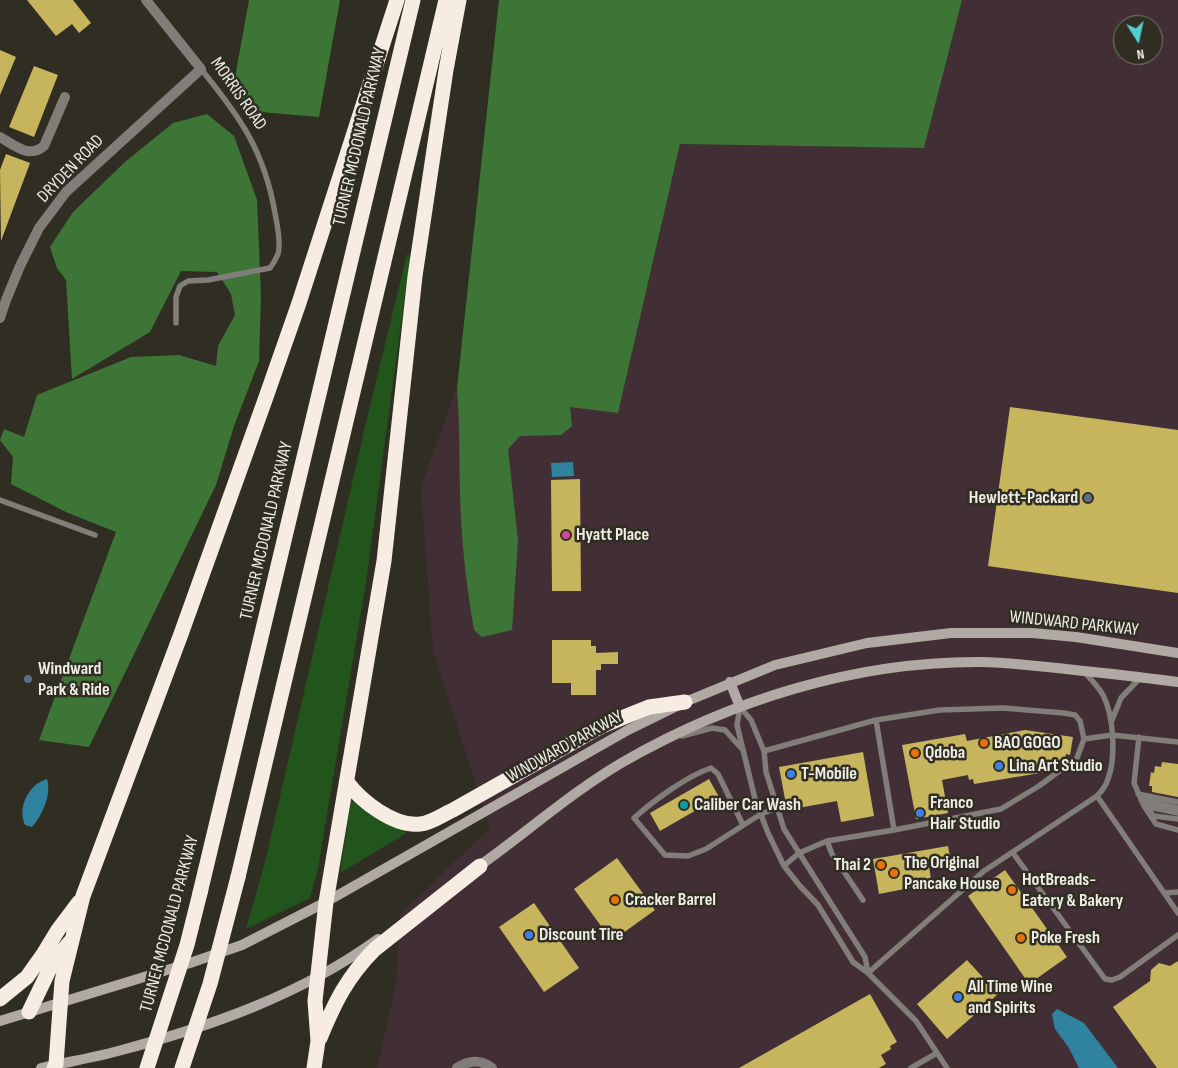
<!DOCTYPE html>
<style>
body{margin:0}
#map{position:relative;width:1178px;height:1068px;overflow:hidden;background:#302e23;font-family:"Sofia Sans Condensed",sans-serif}
canvas{display:block}
.north{position:absolute;left:1113px;top:15px;width:50px;height:50px;box-sizing:border-box;background:#302e23;border:1px solid #7c7a71;border-radius:50%;rotate:170deg;font-size:14px;font-weight:700;line-height:20px;text-align:center;color:#edece5}
.north::after{content:'';display:block;margin:auto;width:18px;height:22px;background:#52cdd0;clip-path:polygon(50% 0,100% 100%,50% 72%,0 100%)}
</style>
<div id="map">
<canvas width="1178" height="1068"></canvas>
<div class="north">N</div>
</div>
<script>
const context = document.querySelector('canvas').getContext('2d');
context.lineJoin = 'round';
function fillPath(path, color) { context.fillStyle = color; context.fill(path, 'evenodd'); }
function strokePath(path, color, width, dash) { context.strokeStyle = color; context.lineWidth = width; context.lineCap = dash ? 'butt' : 'round'; context.setLineDash(dash || []); context.stroke(path); }
function label(font, color, halo, rows, align = 'center') {
  context.font = font + ' "Sofia Sans Condensed",sans-serif'; context.lineWidth = 5; context.setLineDash([]); context.textBaseline = 'middle'; context.strokeStyle = halo; context.fillStyle = color; for (const [text, x, y, turn = 0] of rows) {
    context.save(); context.translate(x, y); context.rotate((+turn || 0) * Math.PI / 180); context.textAlign = isNaN(turn) ? turn : align; if (halo) context.strokeText(text, 0, 0); context.fillText(text, 0, 0); context.restore();
  }
}
fillPath(new Path2D(`
 M962 0H1178V1068H377L396 985 400 914 490 828 433 650 421 487 457 388 618 413 680 144 924 148ZM1123 25H1153V55H1123Z`), '#422f36');
fillPath(new Path2D(`
 M407 254 410 257 366 582 318 868 310 898 246 929 264 866 368 414Z
 M351 801 407 831 405 834 340 873Z`), '#21551b');
fillPath(new Path2D(`
 M249 0H340L319 117 249 111 234 83Z
 M499 0H962L924 148 680 144 618 413 570 407 572 426 561 435 520 436 508 449 518 540 512 630 482 637 474 630C466 584 461 538 460 492 459 457 460 423 457 388Z
 M207 114 234 136 257 200 261 296 259 361 234 426 216 485 89 747 39 740 116 532 68 513 11 484 13 457 0 440 4 429 24 437 37 395 131 357 179 355 216 366 218 346 235 315 231 294 217 272 181 271 150 332 72 379 66 280 57 268 50 247 73 212 125 162 173 123Z`), '#3d7537');
fillPath(new Path2D(`
 M573 462 574 476 552 477 551 463Z
 M47 779C52 794 42 816 32 827L25 825C17 807 29 784 47 779Z
 M1057 1009 1084 1023 1118 1068H1079L1069 1048 1055 1029 1052 1014Z`), '#2f839e');
fillPath(new Path2D(`
 M27 0H73L91 23 79 33 72 24 56 36Z
 M0 50 16 57 0 95Z
 M34 66 58 75 34 137 9 127Z
 M6 154 30 163 1 241 0 170Z
 M1010 407 1178 430V593L988 566Z
 M580 479 581 591H552L551 480Z
 M552 640H591V646H596V653L618 652V664H601V670H596V695H571V683H552Z
 M1025 730 1073 737 1070 755 1066 754 1065 759 1046 772 974 784 973 779 969 780 968 775 942 780 948 813 916 819 902 745 965 734 967 741Z
 M863 752 874 816 841 822 837 801 787 810 779 767Z
 M1162 762 1178 764V797L1152 792V786H1149L1151 772 1154 773 1155 766 1161 767Z
 M709 779 719 797 660 831 650 813Z
 M948 846 951 862 929 866 931 879 919 882 920 886 879 894 873 859Z
 M617 858 655 910 612 941 574 889Z
 M1005 870 1067 957 1029 984 968 896Z
 M534 903 579 968 544 992 499 927Z
 M967 960 998 994 947 1039 917 1004Z
 M1178 961V1068H1157L1113 1007 1150 981 1151 970 1159 963 1170 966Z
 M870 994 897 1042 890 1046 891 1049 881 1055 886 1064 879 1068H739Z`), '#c6b55c');
strokePath(new Path2D(`
 M176 323V297L180 286 188 281 208 280 270 268C273 264 276 259 278 254 281 245 277 223 275 213 264 150 240 117 201 69
 M0 500 95 535
 M740 707 737 725 755 799 768 833 784 866 800 886 818 905 853 962 868 973 916 1021 947 1068
 M740 707 751 720 764 751 766 772 784 829 865 957 868 973
 M876 720 894 830
 M1112 720 1121 698 1141 677
 M682 736 712 728 725 730 741 748
 M1139 737 1134 783 1144 806 1178 813
 M1084 739 1112 735 1178 742
 M764 751 876 720 940 710 1003 708 1064 713 1075 715 1080 721 1084 739 1077 758 1039 786 1001 809 894 830 827 841 799 853 784 866
 M1138 794 1178 802
 M1097 796 1178 913
 M1141 800 1178 808
 M1144 806 1156 824 1178 830
 M1149 811 1154 816 1178 819
 M743 825 718 774 711 768C687 776 653 801 634 818L665 855 688 856 706 849 761 814 777 808
 M827 841 832 854 863 900
 M1013 853 1105 979 1112 980 1120 977 1178 935
 M1165 893 1178 892
 M868 973 984 871 1097 796C1102 791 1106 786 1108 779 1116 757 1114 716 1103 695 1098 686 1090 679 1084 671
 M911 1068 937 1053`), '#817d78', 5.5);
strokePath(new Path2D(`
 M0 137C14 145 29 159 44 146L65 97
 M0 318 6 300 20 266 39 228 66 192 201 69 146 0
 M457 1068C469 1060 480 1059 492 1068`), '#817d78', 10);
strokePath(new Path2D(`
 M730 682 740 707
 M475 869C525 834 570 793 623 762 731 700 856 661 981 662 1016 663 1049 667 1084 671 1115 674 1147 678 1178 682
 M0 1021 190 963 242 945 326 902 628 730 685 702 775 665 867 643 951 633H1032L1076 637 1178 653
 M41 1068C66 1062 93 1058 118 1051 209 1027 301 995 378 939`), '#b1a9a3', 10);
strokePath(new Path2D(`
 M347 782C361 801 394 827 420 824 431 823 442 815 453 810L602 726 649 707 685 702
 M238 877 446 0
 M200 893 413 0
 M0 999 27 977 44 953 58 930 79 902
 M29 1012 53 962 71 941
 M320 1038C335 1002 347 977 375 949L480 866
 M54 1068 56 1064 62 981 83 896 181 634 265 400 299 303 397 0
 M314 1068 318 1041 315 1001 326 902 384 561 415 276 446 70 459 0`), '#f7ece1', 15);
strokePath(new Path2D(`
 M147 1068 187 945 200 893
 M182 1068 210 984 238 877`), '#f7ece1', 15);
for (const [x, y, r, color] of [
 [1088,498,5,"#5c6f8a"],
 [566,535,5,"#d1479c"],
 [28,679,5,"#5c6f8a"],
 [984,743,5,"#e8710a"],
 [915,753,5,"#e8710a"],
 [999,766,5,"#3f7fe0"],
 [791,774,5,"#3f7fe0"],
 [684,805,5,"#0f9aa8"],
 [920,813,5,"#3f7fe0"],
 [881,865,5,"#e8710a"],
 [894,873,5,"#e8710a"],
 [1012,890,5,"#e8710a"],
 [615,900,5,"#e8710a"],
 [529,935,5,"#3f7fe0"],
 [1021,938,5,"#e8710a"],
 [958,997,5,"#3f7fe0"]
]) { const dot = new Path2D(); dot.arc(x, y, r, 0, 2 * Math.PI); context.fillStyle = color; context.fill(dot); strokePath(dot, '#302e23', 2); }
label('18px', '#edece5', '#302e23', [
 ["MORRIS ROAD",238,94,55],
 ["TURNER MCDONALD PARKWAY",360,137,-77],
 ["DRYDEN ROAD",71,169,-46],
 ["TURNER MCDONALD PARKWAY",267,531,-77],
 ["WINDWARD PARKWAY",1074,624,6],
 ["WINDWARD PARKWAY",565,747,-29],
 ["TURNER MCDONALD PARKWAY",170,924,-75]
]);
label('bold 18px', '#edece5', '#302e23', [
 ["Hewlett-Packard",1078,498,"right"],
 ["Hyatt Place",576,535],
 ["Windward",38,669],
 ["Park & Ride",38,690],
 ["BAO GOGO",994,743],
 ["Qdoba",925,753],
 ["Lina Art Studio",1009,766],
 ["T-Mobile",801,774],
 ["Franco",930,803],
 ["Hair Studio",930,824],
 ["Caliber Car Wash",694,805],
 ["The Original",904,863],
 ["Pancake House",904,884],
 ["Thai 2",871,865,"right"],
 ["HotBreads-",1022,880],
 ["Eatery & Bakery",1022,901],
 ["Cracker Barrel",625,900],
 ["Discount Tire",539,935],
 ["Poke Fresh",1031,938],
 ["All Time Wine",968,987],
 ["and Spirits",968,1008]
], 'left');
</script>
